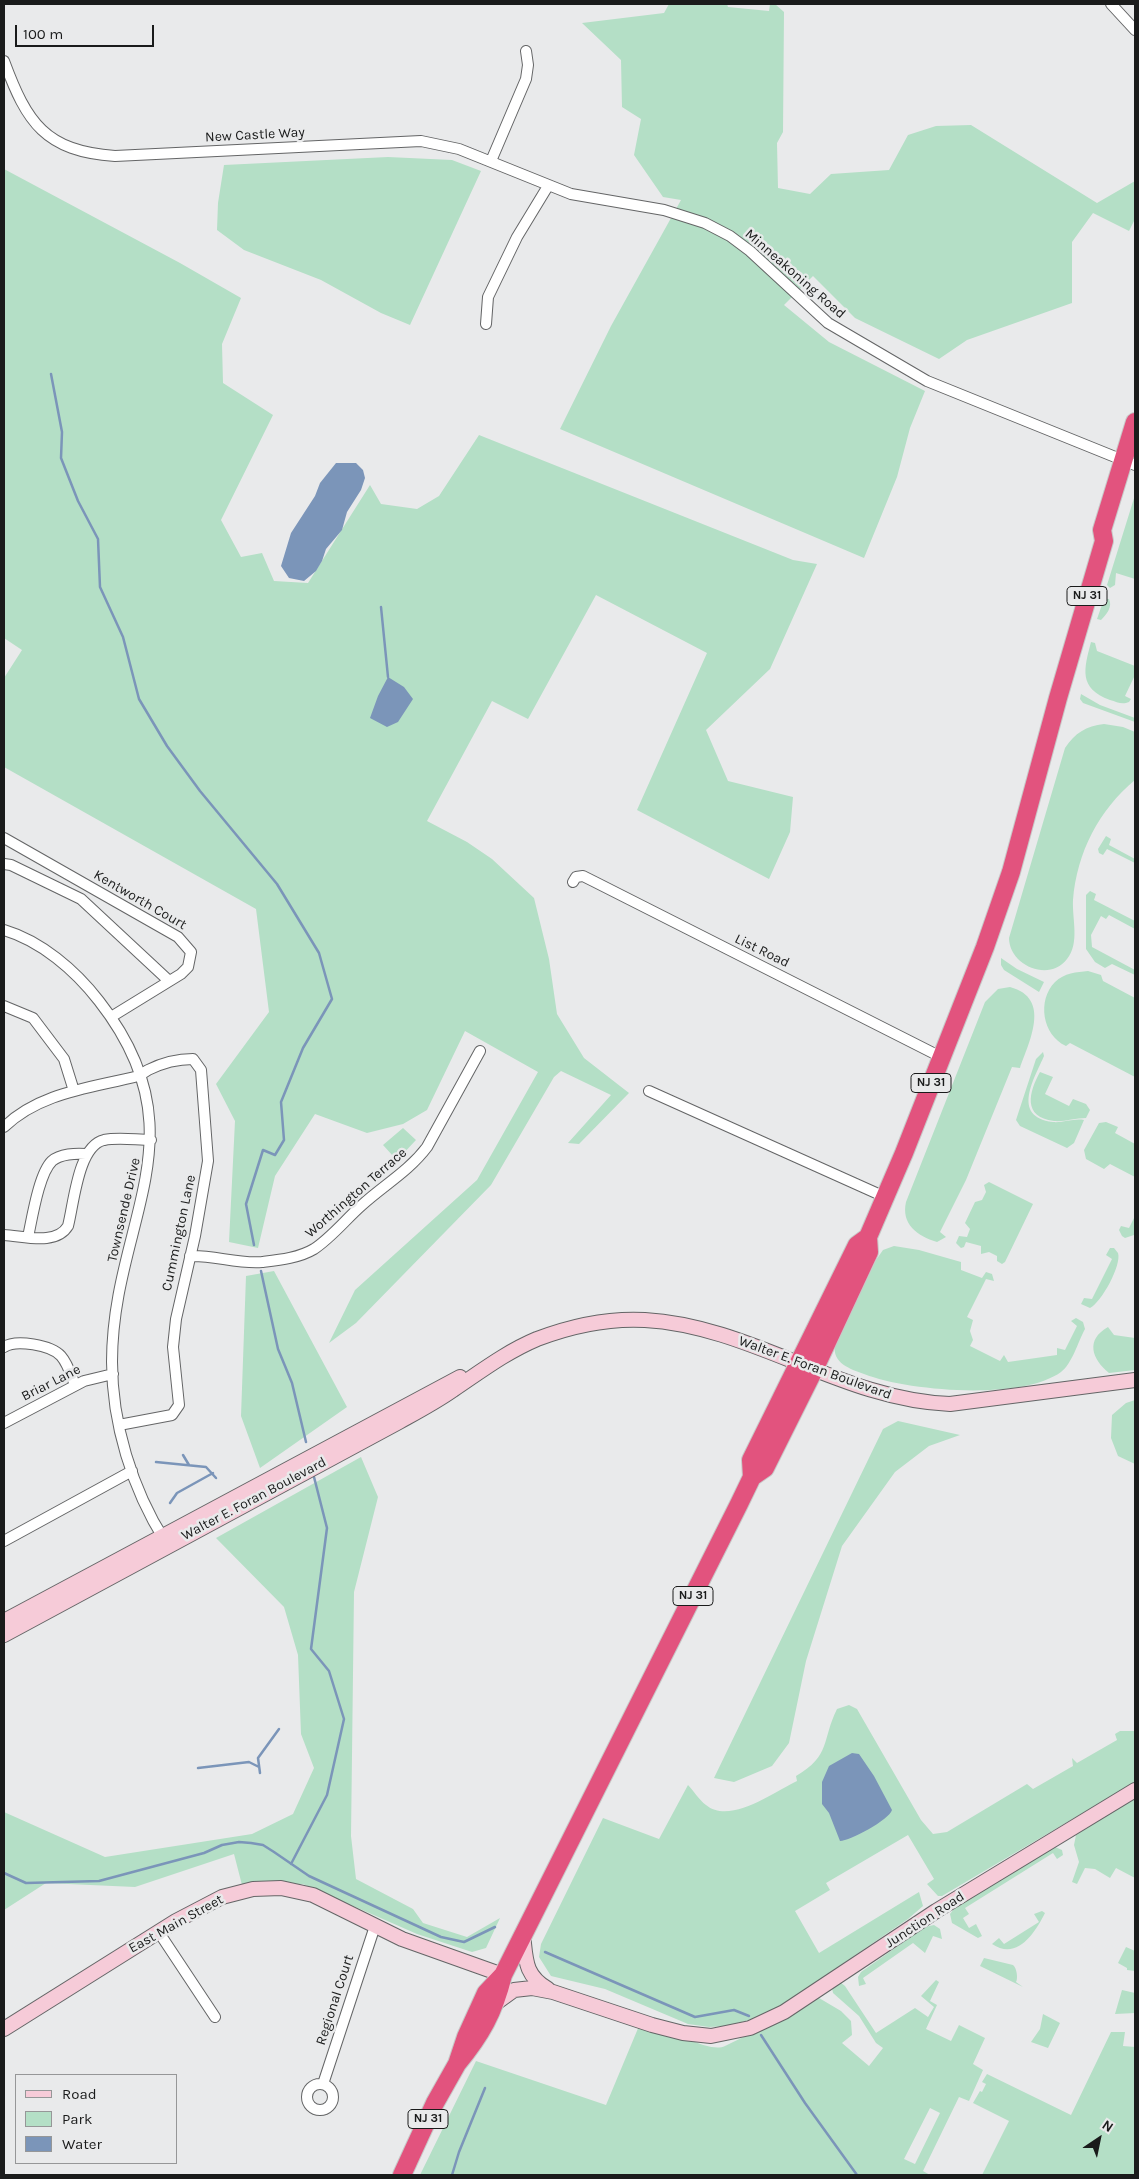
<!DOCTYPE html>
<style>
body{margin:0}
#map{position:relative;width:1139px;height:2179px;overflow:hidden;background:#e9eaeb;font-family:Karla,sans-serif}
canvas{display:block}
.frame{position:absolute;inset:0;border:5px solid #1a1b1b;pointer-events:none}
.legend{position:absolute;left:15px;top:2074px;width:162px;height:90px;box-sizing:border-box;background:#e9eaeb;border:1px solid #969798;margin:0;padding:6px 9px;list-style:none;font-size:15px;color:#1a1b1b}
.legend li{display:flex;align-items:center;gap:10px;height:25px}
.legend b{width:25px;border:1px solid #969798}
.north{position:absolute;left:1074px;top:2114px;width:50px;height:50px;-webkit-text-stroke:4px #e9eaeb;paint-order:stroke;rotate:34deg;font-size:14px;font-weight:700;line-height:20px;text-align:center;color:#1a1b1b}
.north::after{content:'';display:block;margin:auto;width:18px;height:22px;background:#1a1b1b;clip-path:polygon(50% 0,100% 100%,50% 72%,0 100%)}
.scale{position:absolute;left:15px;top:25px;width:139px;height:22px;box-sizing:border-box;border:2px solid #1a1b1b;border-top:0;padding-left:6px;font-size:15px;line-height:18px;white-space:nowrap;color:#1a1b1b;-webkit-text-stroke:4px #e9eaeb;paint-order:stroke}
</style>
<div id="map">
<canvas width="1139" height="2179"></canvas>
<div class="frame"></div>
<ul class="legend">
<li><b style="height:6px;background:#f6cbd8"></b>Road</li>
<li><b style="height:14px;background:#b4dfc6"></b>Park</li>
<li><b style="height:14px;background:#7b95b9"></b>Water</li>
</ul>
<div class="north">N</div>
<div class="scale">100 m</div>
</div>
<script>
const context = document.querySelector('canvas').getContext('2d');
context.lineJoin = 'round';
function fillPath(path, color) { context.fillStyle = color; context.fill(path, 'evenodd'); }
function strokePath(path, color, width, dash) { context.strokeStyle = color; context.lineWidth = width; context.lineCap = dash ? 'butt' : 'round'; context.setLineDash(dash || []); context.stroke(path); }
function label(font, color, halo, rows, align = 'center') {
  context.font = font + ' Karla,sans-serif'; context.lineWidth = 5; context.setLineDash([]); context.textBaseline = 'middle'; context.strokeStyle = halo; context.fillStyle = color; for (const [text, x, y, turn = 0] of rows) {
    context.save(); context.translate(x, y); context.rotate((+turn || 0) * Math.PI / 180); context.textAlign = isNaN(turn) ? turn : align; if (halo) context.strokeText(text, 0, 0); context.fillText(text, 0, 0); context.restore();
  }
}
fillPath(new Path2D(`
 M669 4H727L728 7 769 11 770 4H775L784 12 783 132 777 143 778 188 810 194 831 174 889 170 908 135 936 126 971 125 1097 203 1135 181V219L1129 231 1093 213 1072 242V303L967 340 939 359 855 318 813 276 784 305 829 342 925 391 910 428 897 477 864 558 560 429 611 326 681 200 663 197 634 155 641 119 622 107 621 60 582 23 664 13Z
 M388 157 452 160 481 171 410 325 381 313 321 280 244 250 217 230 218 203 224 165Z
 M4 169 180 263 241 298 222 344 223 383 273 415 221 520 241 557 262 553 274 581 308 583 370 485 381 504 417 509 439 496 479 435 793 560 817 564 770 669 706 730 728 781 793 797 790 832 769 879 637 810 707 653 596 595 528 719 492 701 427 821 467 842 492 859 534 898 549 959 557 1014 584 1058 629 1093 579 1144 568 1143 611 1095 561 1071 554 1077 491 1185 356 1323 329 1343 355 1290 477 1180 538 1072 465 1031 427 1110 403 1124 367 1133 315 1114 275 1176 258 1248 229 1242 235 1121 216 1084 269 1012 256 909 4 767V678L22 650 4 638Z
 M1135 495V579L1116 573 1115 585 1110 588 1107 585Z
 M1104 599H1109C1113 607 1106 615 1101 620L1097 619Z
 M1091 642 1095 643 1097 651 1135 666V675L1125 696 1131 699 1129 702C1122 705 1117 702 1110 700 1078 688 1084 669 1091 642Z
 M1081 694 1100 705 1135 718V722L1083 703 1080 699Z
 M1104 724 1123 727 1135 732V780C1099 810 1077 852 1073 900 1072 919 1080 943 1067 959 1049 983 1009 965 1009 938L1065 748C1075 733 1086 726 1104 724Z
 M1106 836 1111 839 1109 845 1135 859V863L1107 849 1103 855 1099 853 1098 849Z
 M1090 891 1096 894 1094 900 1135 921V929L1109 915 1106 919 1101 916 1091 935 1092 947 1135 970V975L1112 964 1105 968 1095 962 1086 949V895Z
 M1001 958 1017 969 1044 982 1039 992 1004 970 1001 965Z
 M1088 971 1101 975 1103 981 1135 998V1077L1070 1043 1066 1046C1042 1035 1037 1000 1055 982 1064 973 1077 972 1088 971Z
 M1010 987C1052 998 1029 1042 1020 1068L1012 1067 966 1180 940 1232 946 1237 937 1242C917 1236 901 1224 906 1202L985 1002 998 989Z
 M1043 1052 1044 1056C1035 1077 1010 1117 1053 1122 1063 1123 1074 1118 1084 1120L1074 1143 1067 1148 1020 1126 1016 1120 1036 1059Z
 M1040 1072 1053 1077 1045 1094 1069 1106 1073 1099 1086 1104 1090 1110 1086 1118C1075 1118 1064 1122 1054 1121 1022 1117 1029 1092 1040 1072Z
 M1106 1122 1118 1127 1115 1133 1135 1144V1177L1110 1164 1104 1169 1086 1159 1084 1150 1099 1123Z
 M403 1128 416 1140 401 1156H393L383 1145Z
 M989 1182 1033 1204 1005 1262 1002 1264 997 1261V1256L989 1252 981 1254V1246L966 1242 964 1247 961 1248 956 1243 959 1236 967 1237 970 1229 965 1223 975 1202 982 1200 986 1192 984 1185Z
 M1135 1216 1134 1235 1125 1238 1122 1236 1119 1230 1121 1226 1129 1228Z
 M894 1246 919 1250 961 1262V1270L982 1278 986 1272 992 1274 994 1281 986 1279 967 1317 973 1320 970 1331 973 1340 970 1346 1000 1361 1004 1355 1008 1362 1057 1355V1348L1065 1350 1077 1326 1071 1321 1076 1318 1083 1322 1085 1329C1078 1342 1072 1364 1061 1372 1021 1401 907 1391 864 1374 850 1369 832 1363 835 1345L876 1260 883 1250Z
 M1110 1248H1114L1118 1253C1122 1265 1101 1303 1090 1308L1081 1304 1084 1298 1092 1299 1112 1259 1106 1255Z
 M274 1271 347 1407 260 1468 241 1416 246 1276Z
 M1108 1327 1114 1335 1135 1338V1370L1109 1373C1092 1359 1085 1340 1108 1327Z
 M1135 1400V1464L1118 1456 1111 1438 1112 1415 1126 1403Z
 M898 1421 960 1435 929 1446 895 1472 842 1546 806 1661 789 1743 772 1766 734 1782 714 1778 883 1429Z
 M361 1457 378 1497 354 1592 351 1836 356 1879 413 1909 423 1923 467 1937 500 1918 486 1948 472 1952 417 1934 303 1884 242 1885 234 1854 135 1887 46 1883 4 1910V1812L105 1857 252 1834 293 1814 314 1768 301 1734 298 1655 284 1607 216 1538Z
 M849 1705 857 1709 921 1820 933 1834 947 1832 1027 1784 1033 1789 1073 1766 1072 1758 1077 1763 1117 1740 1115 1734 1120 1731H1135V1782L942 1896H938L927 1884 934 1879 908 1835 826 1883 830 1890 795 1911 819 1953 919 1892 923 1906 908 1919 778 2008 760 2017 727 2026 709 2027 688 2024 605 1989 551 1976 539 1957 541 1944 603 1818 659 1839 688 1785C694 1791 699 1800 706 1805 730 1825 774 1792 797 1781L796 1776C831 1756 822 1739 837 1709Z
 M1135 1798V1878L1116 1868 1110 1878 1095 1869 1085 1868 1077 1884 1072 1882 1079 1862 1074 1845 1076 1835Z
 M1055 1847 1062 1850 1063 1855 1057 1859 1053 1853 965 1908 969 1914 963 1918 969 1928 976 1924 982 1936 978 1938 952 1923 950 1914 956 1906Z
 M1042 1911 1045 1913C1035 1933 1017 1961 992 1944L999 1938 1004 1944 1039 1922 1034 1914Z
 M934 1925 940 1929 942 1939 933 1936 925 1953 913 1943 863 1978 866 1984 859 1986 858 1977 861 1972 925 1927Z
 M1126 1947 1135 1951V1971L1127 1970V1968L1118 1963Z
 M984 1958 1013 1965C1017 1968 1018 1979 1016 1982L1023 1987 980 1966Z
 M936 1980 939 1982 930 2001 937 2005 926 2029 951 2041 959 2025 985 2038 973 2064 983 2070 969 2101 959 2097 923 2171 930 2175H420L476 2061 606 2105 639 2026 695 2042C702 2045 717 2050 725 2046 756 2030 790 2018 819 1998L841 2011 851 2021 852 2035 842 2043 869 2066 883 2048 876 2043 859 2016 833 1993 832 1988 840 1982 845 1986 876 2033 915 2008 928 2017 934 2007 921 1996ZM930 2108 940 2113 915 2164 904 2159Z
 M1122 1990 1135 1993V2013L1115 2014Z
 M1043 2014 1060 2023 1048 2048 1031 2042 1040 2029Z
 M1111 2032H1125L1123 2046 1135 2047V2175H982L1009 2121 973 2103 980 2091 982 2092 986 2084 982 2082 987 2074 1071 2115Z`), '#b4dfc6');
fillPath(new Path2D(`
 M336 463H356L363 470 365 478 361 490 347 512 342 530 326 549 322 561 316 571 304 581 289 578 281 566 291 533 315 496 320 483Z
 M388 677 404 687 413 699 398 722 387 727 370 718 378 696Z
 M852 1753 859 1754 874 1776 892 1810C889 1820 850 1841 840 1841L829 1813 822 1804V1782L829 1766Z`), '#7b95b9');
strokePath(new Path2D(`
 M51 374 62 432 61 458 78 501 98 539 100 587 123 637 139 699 167 746 200 791 277 884 319 953 332 999 303 1048 281 1102 284 1140 275 1155 263 1150 246 1204 254 1245
 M381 607 388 677
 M261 1271 278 1349 292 1383 306 1442
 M183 1455 189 1465
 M156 1462 206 1467 216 1478
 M170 1503 177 1493 213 1473
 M198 1768 249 1762 259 1767
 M260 1773 258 1758 279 1729
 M291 1864 327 1795 344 1719 329 1671 311 1649 327 1528 314 1477
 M4 1873 26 1883 99 1881 204 1853 222 1845 239 1842 251 1843 263 1845 274 1852 309 1876 441 1937 464 1942 495 1927
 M545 1952 695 2017 734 2010 749 2016
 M761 2035 805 2103 857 2175
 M452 2175 459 2152 485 2088`), '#7b95b9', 2.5);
const street = new Path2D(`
 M1111 4 1135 30
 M4 61C27 123 45 151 115 156L421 141 459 149 571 194 664 210 705 223 730 236 750 251 828 323 927 381 1135 465
 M491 161 526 79 528 65 526 51
 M486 324 488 297 517 237 548 186
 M4 838 178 937 191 952 188 967 181 974 111 1017
 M4 864 11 865 81 899 168 980
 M573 882 576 877 583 876 595 882 941 1057
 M4 930C41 941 75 970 99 1001 205 1136 112 1221 112 1362 112 1423 132 1489 165 1541
 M4 1006 33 1018 64 1059 74 1091
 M649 1091 885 1197
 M4 1127C40 1092 92 1088 138 1076 142 1074 145 1072 148 1070 162 1063 177 1059 193 1059L201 1070 208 1161 195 1236 176 1319 173 1347 179 1405 172 1415 119 1425
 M4 1235C24 1236 56 1246 68 1226 74 1203 78 1146 104 1140 119 1137 136 1140 151 1140
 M28 1237C32 1219 39 1173 52 1161 60 1154 76 1153 86 1154
 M190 1256C214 1255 237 1264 262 1262 279 1260 299 1258 314 1249 332 1237 346 1219 362 1205 384 1185 409 1171 427 1147L480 1051
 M4 1347C16 1339 51 1345 61 1356 68 1364 71 1375 75 1385
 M4 1423 84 1381 113 1374
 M4 1541 132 1471
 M158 1931 215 2017
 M323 2084 375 1926
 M307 2097a13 13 0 1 1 26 0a13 13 0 1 1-26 0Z`);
const secondary = new Path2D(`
 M4 1621 460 1377
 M4 1635C135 1564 267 1493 399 1422 417 1412 436 1402 453 1390 480 1372 506 1352 537 1339 571 1326 608 1318 645 1320 752 1326 842 1400 950 1404L1135 1380
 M523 1934C526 1959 524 1975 548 1989
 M496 2003 514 1990 532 1988 553 1992 652 2025 683 2033 711 2036 750 2028 784 2012 936 1911 1135 1790
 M4 2029 176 1921 222 1897 253 1889 281 1888 313 1895 402 1939 503 1975`);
const highway = new Path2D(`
 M752 1477 765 1468 814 1370 869 1252 868 1237 904 1153 985 947 1011 872 1058 698 1104 541 1102 530 1135 422
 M457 2064C481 2035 494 2012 503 1975L739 1504 752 1477 751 1460 857 1245 868 1237
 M402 2175 435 2103 457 2064 466 2037 486 1993 502 1976`);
strokePath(street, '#646566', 12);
strokePath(secondary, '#646566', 16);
strokePath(highway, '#c8c8c8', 20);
strokePath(street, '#fff', 10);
strokePath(secondary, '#f6cbd8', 14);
strokePath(highway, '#e2537e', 18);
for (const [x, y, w] of [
 [1087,596,40],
 [931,1083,40],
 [693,1596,40],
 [428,2119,40]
]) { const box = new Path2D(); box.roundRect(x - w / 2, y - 9.5, w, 19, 4); context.fillStyle = '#e9eaeb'; context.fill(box); strokePath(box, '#1a1b1b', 1); }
label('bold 12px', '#1a1b1b', null, [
 ["NJ 31",1087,596],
 ["NJ 31",931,1083],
 ["NJ 31",693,1596],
 ["NJ 31",428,2119]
]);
label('14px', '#1a1b1b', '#e9eaeb', [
 ["New Castle Way",255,135,-3],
 ["Minneakoning Road",795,274,41],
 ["Kentworth Court",140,900,30],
 ["List Road",762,951,26],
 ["Worthington Terrace",356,1193,-41],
 ["Townsende Drive",124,1210,-77],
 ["Cummington Lane",179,1233,-78],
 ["Walter E. Foran Boulevard",815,1368,20],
 ["Briar Lane",51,1383,-27],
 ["Walter E. Foran Boulevard",254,1499,-28],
 ["Junction Road",925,1920,-33],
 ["East Main Street",176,1924,-29],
 ["Regional Court",335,2000,-72]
]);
</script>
